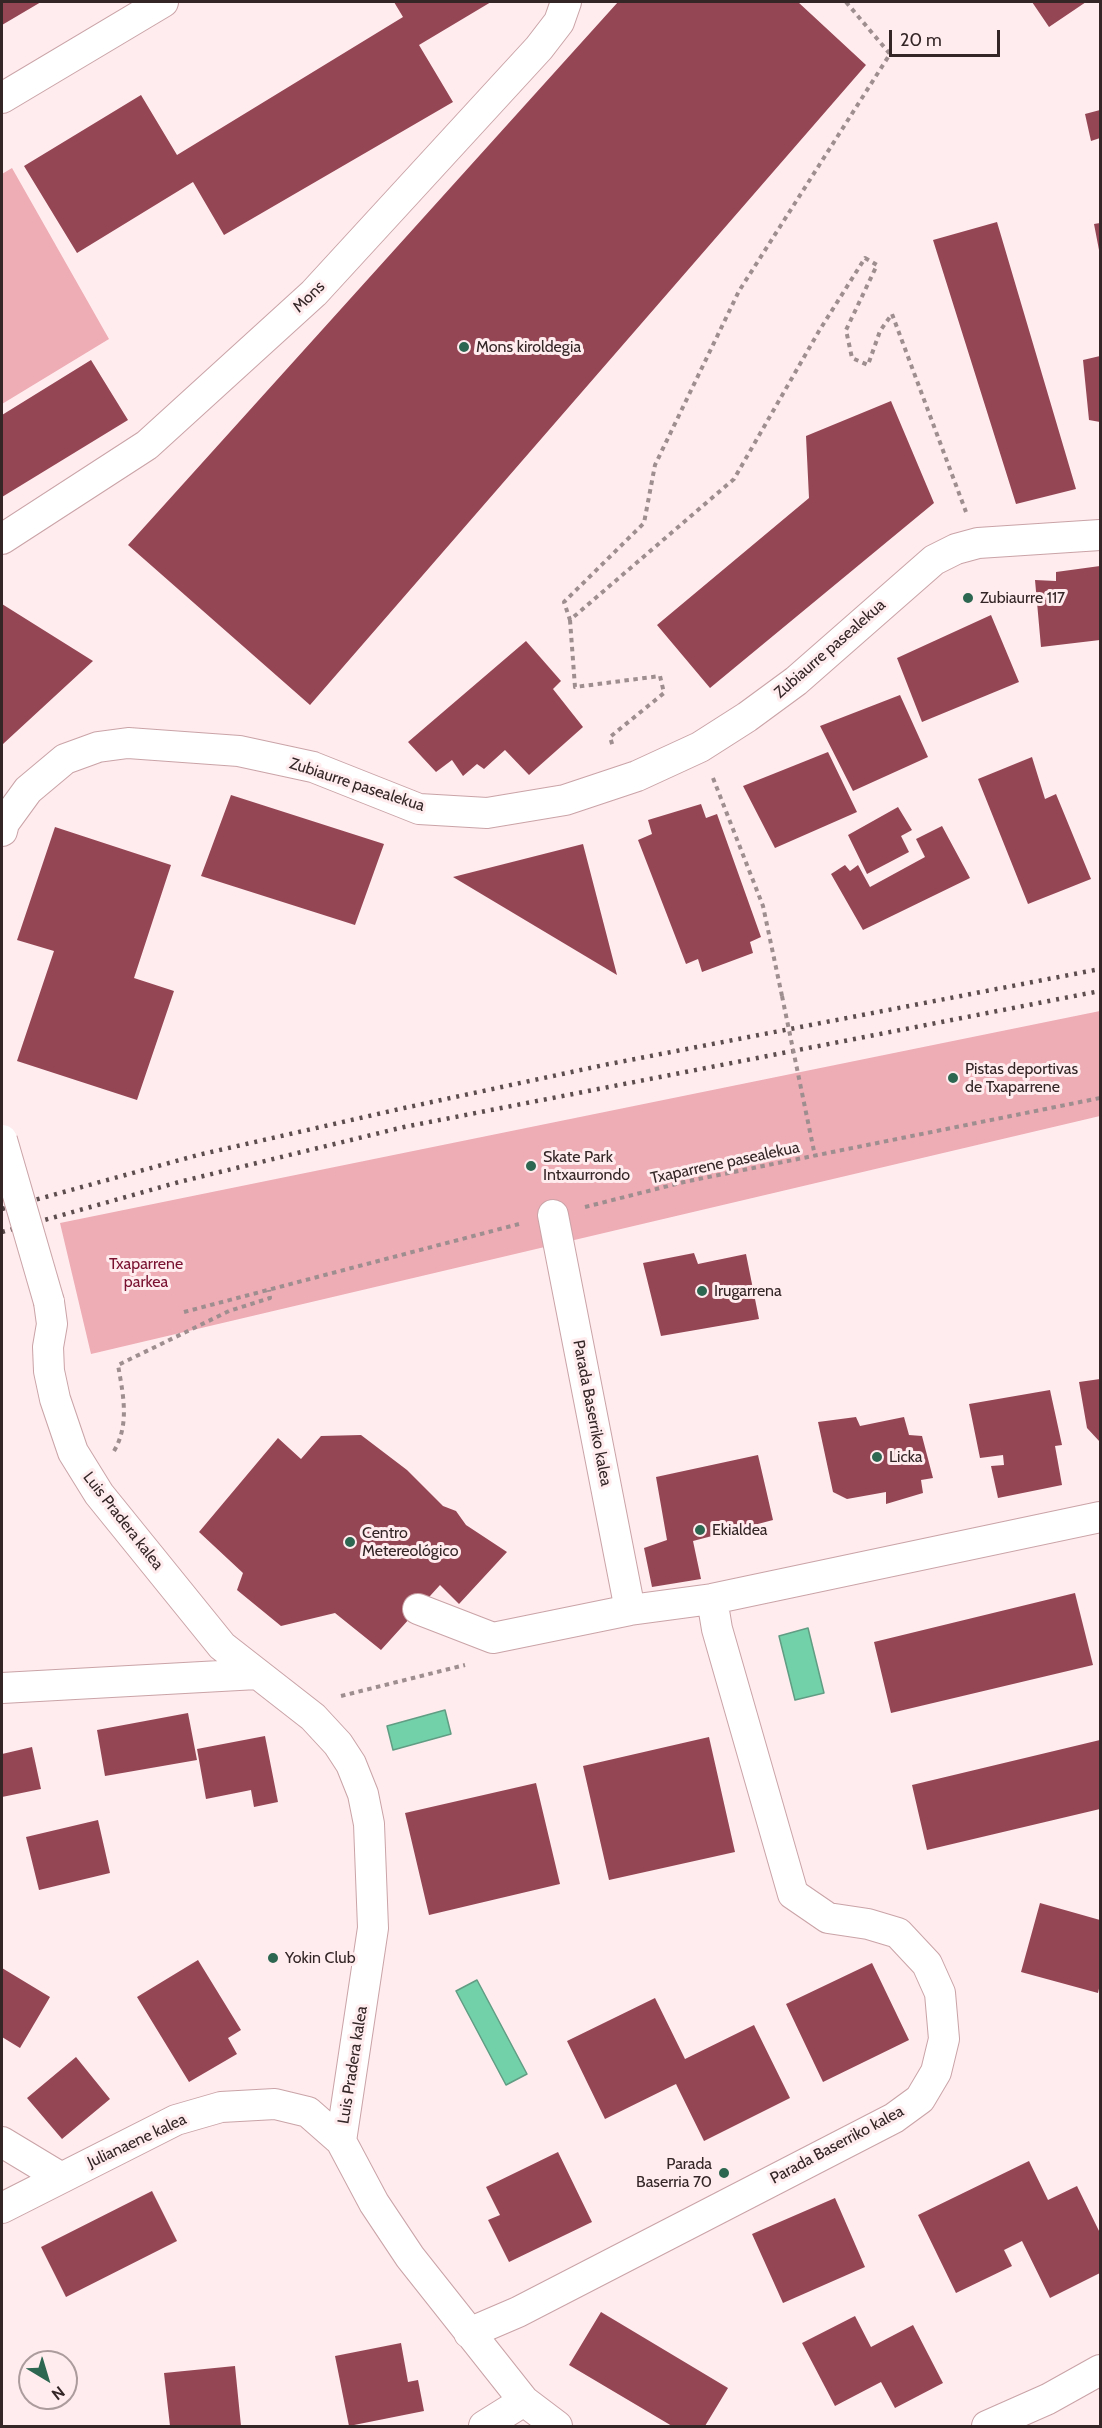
<!DOCTYPE html>
<meta charset="utf-8">
<style>
body{margin:0}
#map{position:relative;width:1102px;height:2428px;overflow:hidden;background:#feecee;font-family:Cabin,sans-serif}
canvas{display:block}
.frame{position:absolute;inset:0;border:3px solid #342527;pointer-events:none}
.north{position:absolute;left:18px;top:2350px;width:60px;height:60px;box-sizing:border-box;background:#feecee;border:2px solid #ad9c9e;border-radius:50%;rotate:142deg;font-size:16px;font-weight:700;line-height:24px;text-align:center;color:#342527}
.north::after{content:'';display:block;margin:auto;width:21px;height:27px;background:#2d6751;clip-path:polygon(50% 0,100% 100%,50% 72%,0 100%)}
.scale{position:absolute;left:889px;top:30px;width:111px;height:27px;box-sizing:border-box;border:3px solid #342527;border-top:0;padding-left:8px;font-size:18px;line-height:21px;white-space:nowrap;color:#342527;-webkit-text-stroke:4px #feecee;paint-order:stroke}
</style>
<div id="map">
<canvas width="1102" height="2428"></canvas>
<div class="frame"></div>
<div class="north">N</div>
<div class="scale">20 m</div>
</div>
<script>
const context = document.querySelector('canvas').getContext('2d');
context.lineJoin = 'round';
function fillPath(path, color) { context.fillStyle = color; context.fill(path, 'evenodd'); }
function strokePath(path, color, width, dash) { context.strokeStyle = color; context.lineWidth = width; context.lineCap = dash ? 'butt' : 'round'; context.setLineDash(dash || []); context.stroke(path); }
function label(font, color, halo, rows, align = 'center') {
  context.font = font + ' Cabin,sans-serif'; context.lineWidth = 6; context.setLineDash([]); context.textBaseline = 'middle'; context.strokeStyle = halo; context.fillStyle = color; for (const [text, x, y, turn = 0] of rows) {
    context.save(); context.translate(x, y); context.rotate((+turn || 0) * Math.PI / 180); context.textAlign = isNaN(turn) ? turn : align; if (halo) context.strokeText(text, 0, 0); context.fillText(text, 0, 0); context.restore();
  }
}
fillPath(new Path2D(`
 M12 168 109 339 2 404V174Z
 M1100 1011V1116L91 1354 60 1223Z`), '#eeacb5');
const water = new Path2D(`
 M808 1628 824 1693 795 1700 779 1636Z
 M445 1710 451 1734 393 1750 387 1726Z
 M477 1980 527 2074 506 2085 456 1991Z`);
fillPath(water, '#73d1aa');
strokePath(water, '#609d83', 1.5);
fillPath(new Path2D(`
 M2 2H41L2 25Z
 M394 2H491L419 45 453 102 224 235 193 182 77 253 24 166 141 95 177 155 403 17Z
 M618 2H798L866 65 310 705 128 545Z
 M1032 2H1086L1049 27Z
 M1100 110V138L1091 141 1085 114Z
 M997 222 1076 489 1016 504 933 240Z
 M1100 223V250H1099L1094 224Z
 M1100 356V422L1089 420 1083 360Z
 M91 360 128 420 2 497V415Z
 M891 401 934 503 710 688 657 625 809 498 806 436Z
 M1100 566V640L1041 647 1035 580 1056 581V572Z
 M2 604 93 661 3 744 2 740Z
 M991 615 1019 682 922 722 897 658Z
 M526 641 561 681 553 689 583 727 529 775 505 750 484 769 477 764 463 776 452 760 436 772 408 742Z
 M900 695 928 757 853 791 820 726Z
 M828 752 857 812 775 848 743 786Z
 M1032 757 1045 799 1056 794 1091 879 1028 904 978 779Z
 M231 795 384 844 355 925 201 876Z
 M701 804 706 818 717 814 761 937 750 942 753 953 702 972 698 959 686 964 638 840 652 834 648 820Z
 M898 807 912 830 901 836 909 852 867 874 848 835Z
 M942 826 970 878 863 930 831 874 845 865 850 871 858 865 870 887 925 857 916 839Z
 M55 827 171 865 134 978 174 991 137 1100 17 1061 54 951 17 940Z
 M583 844 617 975 453 877Z
 M694 1253 698 1264 746 1254 759 1319 661 1336 643 1263Z
 M1100 1379V1442L1087 1428 1079 1382Z
 M1050 1390 1062 1445 1055 1446 1062 1485 998 1498 991 1466 1004 1465 1003 1455 980 1458 969 1404Z
 M856 1417 860 1426 904 1417 909 1435 922 1436 933 1478 921 1480 923 1493 886 1504V1492L847 1499 833 1492 818 1422Z
 M361 1435 407 1470 443 1506 456 1511 466 1525 507 1552 459 1604 440 1585 381 1650 335 1613 281 1626 237 1590 243 1573 199 1532 278 1438 301 1459 321 1436Z
 M758 1455 773 1520 693 1541 701 1579 652 1587 644 1548 667 1540 656 1477Z
 M1075 1593 1093 1665 891 1713 874 1642Z
 M188 1713 197 1760 105 1776 97 1730Z
 M265 1736 278 1802 254 1807 251 1790 206 1799 197 1749Z
 M709 1737 735 1852 609 1880 583 1766Z
 M1100 1740V1809L927 1850 912 1785Z
 M32 1747 41 1789 2 1797V1754Z
 M536 1783 560 1884 429 1915 405 1813Z
 M98 1820 110 1873 39 1890 26 1837Z
 M1040 1903 1100 1920V1984L1098 1993 1021 1972Z
 M198 1960 241 2030 228 2038 237 2054 189 2082 137 1997Z
 M872 1963 909 2040 823 2082 786 2004Z
 M2 1968 50 1997 20 2048 2 2037Z
 M655 1998 685 2059 754 2025 790 2098 704 2141 676 2084 605 2119 567 2041Z
 M76 2057 110 2099 62 2139 27 2098Z
 M558 2152 592 2222 509 2262 488 2220 500 2215 486 2187Z
 M1029 2161 1048 2200 1077 2186 1100 2233V2273L1050 2298 1022 2241 1004 2250 1012 2266 956 2293 918 2215Z
 M152 2191 177 2241 66 2297 41 2247Z
 M835 2198 865 2267 783 2303 752 2234Z
 M601 2312 728 2388 705 2426H672L569 2365Z
 M855 2316 871 2347 913 2325 943 2383 895 2408 881 2382 835 2406 802 2343Z
 M401 2343 408 2382 418 2380 424 2411 349 2426 335 2356Z
 M235 2366 241 2426H170L164 2373Z`), '#954655');
const minor = new Path2D(`
 M2 98 163 2
 M2 539 147 445 314 293 539 48 559 22 566 2
 M2 831 4 823 28 790 65 759 98 747 128 743 239 751 313 767 419 809 487 813 565 800 637 776 700 747 747 717 796 681 934 560 956 549 978 543 1100 535
 M553 1215 630 1610
 M49 1302 52 1324 48 1347 49 1371 55 1399 73 1452 99 1494 222 1646 313 1717 338 1744 351 1764 363 1794 369 1824 373 1928 341 2141 374 2203 410 2257 524 2401 557 2426
 M418 1609 493 1638 630 1610 712 1599 1100 1517
 M2 1688 257 1674
 M2 2142 60 2177
 M2 2208 176 2120 221 2107 275 2104 308 2112 341 2141
 M469 2333 518 2312 894 2118 920 2099 936 2072 944 2039 940 1993 927 1964 898 1933 868 1924 828 1918 793 1894 717 1629 712 1599
 M484 2426 524 2401
 M987 2426 1048 2399 1100 2370`);
strokePath(minor, '#caa3a7', 32);
strokePath(new Path2D(`
 M846 2 890 54 739 291 655 465 644 523 564 602 570 620 734 479 819 331 865 258 877 265 846 330 852 358 868 365 880 331 892 314 966 512
 M570 620 575 687 660 676 664 693 610 737 613 747
 M713 778 763 906 782 996
 M585 1207 684 1182 1100 1098
 M184 1312 519 1224
 M114 1451C130 1424 123 1394 118 1365L229 1311 270 1298 269 1290
 M341 1696 465 1665`), '#9f8e90', 4, [4.5, 4.5]);
strokePath(minor, '#fff', 30);
strokePath(new Path2D(`
 M2 1209 198 1155 404 1108 604 1065 1100 969
 M2 1232 179 1182 404 1127 1100 991`), '#5d4d4f', 4.5, [3, 6]);
const minorBridge = new Path2D(`
 M2 1140 49 1302`);
strokePath(minorBridge, '#caa3a7', 32, []);
strokePath(new Path2D(`
 M782 996 815 1156`), '#9f8e90', 4, [4.5, 4.5]);
strokePath(minorBridge, '#fff', 30);
for (const [x, y, r, color] of [
 [464,347,6,"#2d6751"],
 [968,598,6,"#2d6751"],
 [953,1078,6,"#2d6751"],
 [531,1166,6,"#2d6751"],
 [702,1291,6,"#2d6751"],
 [877,1457,6,"#2d6751"],
 [700,1530,6,"#2d6751"],
 [350,1542,6,"#2d6751"],
 [273,1958,6,"#2d6751"],
 [724,2173,6,"#2d6751"]
]) { const dot = new Path2D(); dot.arc(x, y, r, 0, 2 * Math.PI); context.fillStyle = color; context.fill(dot); strokePath(dot, '#feecee', 2); }
label('16px', '#342527', '#feecee', [
 ["Mons",309,297,-44],
 ["Zubiaurre pasealekua",830,649,-41],
 ["Zubiaurre pasealekua",357,785,18],
 ["Txaparrene pasealekua",725,1163,-12],
 ["Parada Baserriko kalea",592,1413,79],
 ["Luis Pradera kalea",123,1521,52],
 ["Luis Pradera kalea",353,2065,-81],
 ["Julianaene kalea",137,2141,-25],
 ["Parada Baserriko kalea",837,2145,-28]
]);
label('16px', '#342527', '#feecee', [
 ["Mons kiroldegia",476,347],
 ["Zubiaurre 117",980,598],
 ["Pistas deportivas",965,1069],
 ["de Txaparrene",965,1087],
 ["Skate Park",543,1157],
 ["Intxaurrondo",543,1175],
 ["Irugarrena",714,1291],
 ["Licka",889,1457],
 ["Ekialdea",712,1530],
 ["Centro",362,1533],
 ["Metereológico",362,1551],
 ["Yokin Club",285,1958],
 ["Parada",712,2164,"right"],
 ["Baserria 70",712,2182,"right"]
], 'left');
label('16px', '#791131', '#feecee', [
 ["Txaparrene",146,1264],
 ["parkea",146,1282]
]);
</script>
